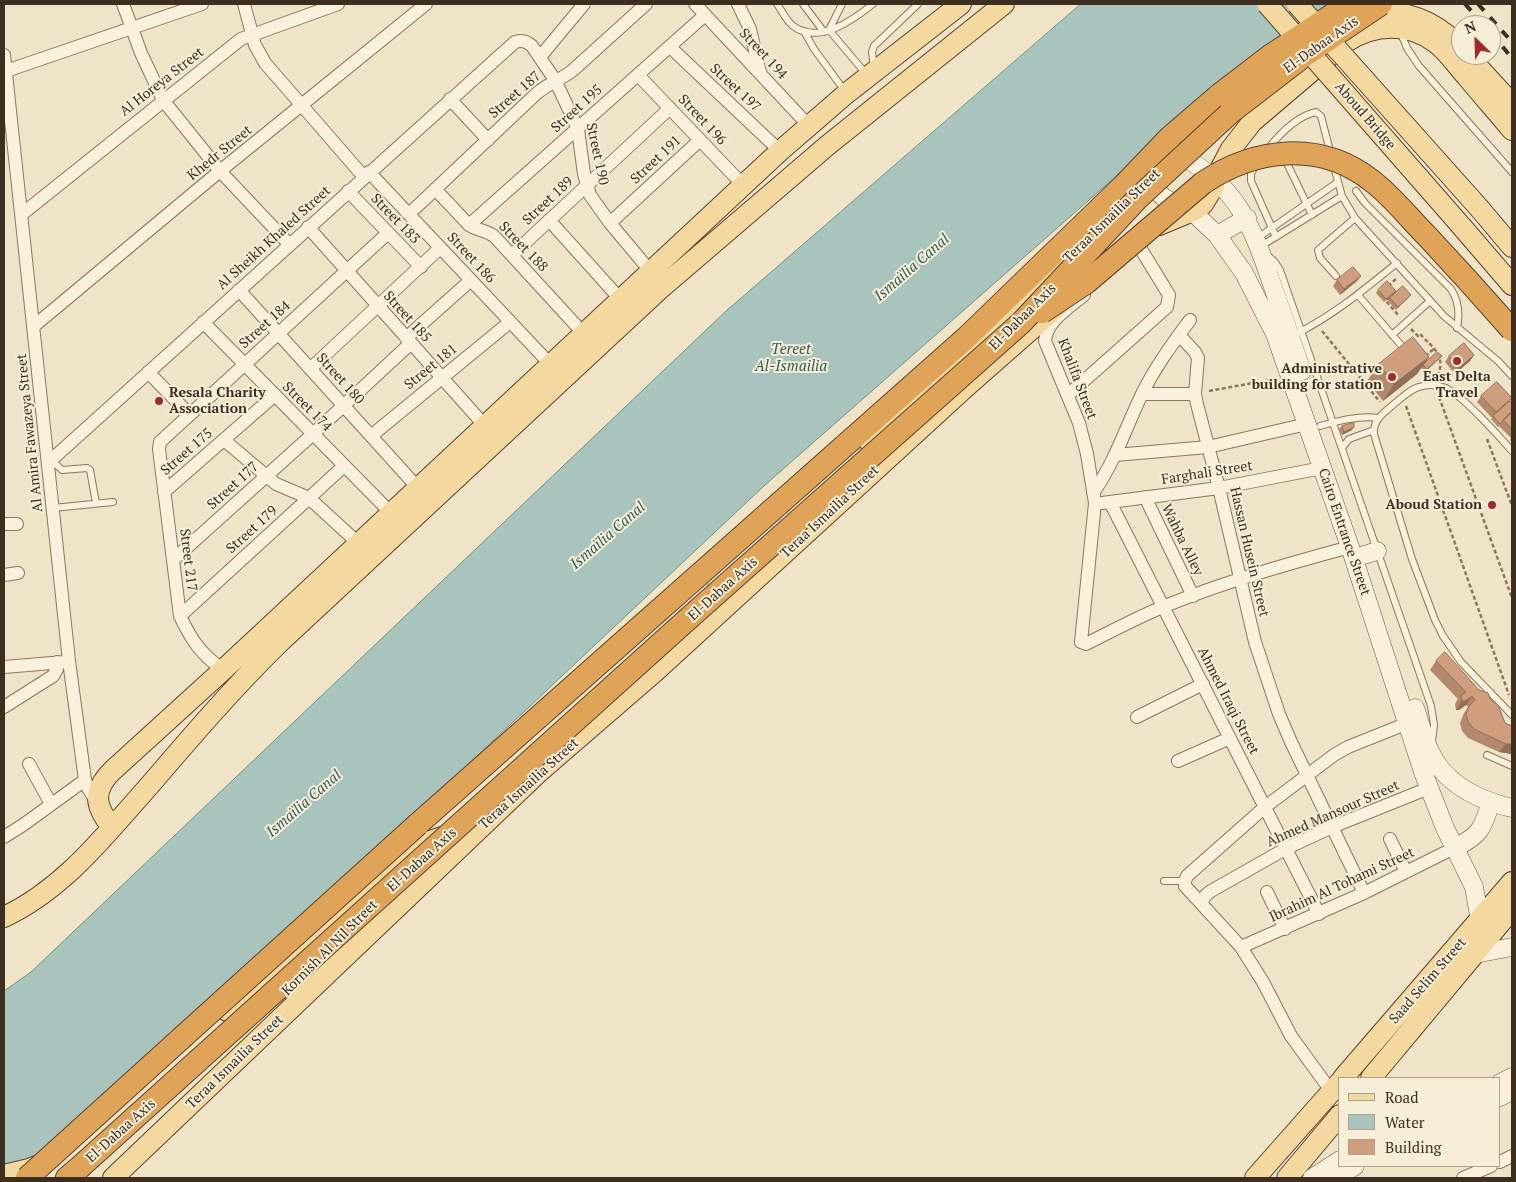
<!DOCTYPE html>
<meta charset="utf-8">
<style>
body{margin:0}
#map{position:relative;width:1516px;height:1182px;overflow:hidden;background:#f0e4c8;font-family:"PT Serif",serif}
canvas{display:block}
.frame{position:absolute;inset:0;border:5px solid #3d2e20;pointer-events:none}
.legend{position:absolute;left:1338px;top:1077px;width:162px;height:90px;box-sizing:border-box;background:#f7eed8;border:1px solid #ada18e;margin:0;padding:6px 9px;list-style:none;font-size:15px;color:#3d2e20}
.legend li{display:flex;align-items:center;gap:10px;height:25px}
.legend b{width:25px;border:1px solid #ada18e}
.north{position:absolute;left:1451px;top:15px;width:50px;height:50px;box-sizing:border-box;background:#f7eed8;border:1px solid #ada18e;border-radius:50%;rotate:336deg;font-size:14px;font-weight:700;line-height:20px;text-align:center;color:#3d2e20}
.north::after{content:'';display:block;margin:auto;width:18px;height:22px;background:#9e2a2b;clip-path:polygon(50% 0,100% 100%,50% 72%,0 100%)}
</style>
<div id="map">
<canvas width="1516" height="1182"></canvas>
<div class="frame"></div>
<ul class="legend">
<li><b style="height:6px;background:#f3d9a0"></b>Road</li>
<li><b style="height:14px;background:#a9c4bc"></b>Water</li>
<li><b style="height:14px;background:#cf9f7d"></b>Building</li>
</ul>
<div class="north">N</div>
</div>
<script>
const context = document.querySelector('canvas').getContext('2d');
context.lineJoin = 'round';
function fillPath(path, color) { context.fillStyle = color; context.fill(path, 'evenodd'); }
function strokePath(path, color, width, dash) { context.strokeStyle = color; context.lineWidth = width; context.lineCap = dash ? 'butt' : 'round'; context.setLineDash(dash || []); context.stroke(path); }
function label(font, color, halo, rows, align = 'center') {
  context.font = font + ' "PT Serif",serif'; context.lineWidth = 4; context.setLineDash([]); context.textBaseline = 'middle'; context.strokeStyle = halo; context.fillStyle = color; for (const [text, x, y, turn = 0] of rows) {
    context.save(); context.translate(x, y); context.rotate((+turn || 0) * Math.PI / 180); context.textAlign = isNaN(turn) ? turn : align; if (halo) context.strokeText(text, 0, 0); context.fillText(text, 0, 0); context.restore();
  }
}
const water = new Path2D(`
 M1081 4H1331L1188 113 765 485 71 1138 4 1178V991L31 972 725 312Z`);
fillPath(water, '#a9c4bc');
strokePath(water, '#6f938a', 1);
const lane = new Path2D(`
 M777 4C782 11 786 20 793 26 819 45 853 20 873 4
 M803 4 824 32
 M842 4 829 30 867 75
 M804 31 814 49 844 90
 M1400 31 1407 48 1419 66 1512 172
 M874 68 872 52 874 46 918 4
 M1267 150C1278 136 1297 116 1316 112L1321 116 1331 155
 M1284 157 1312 215
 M1255 166 1251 174V181L1276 237
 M1334 167 1342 196 1355 218 1444 316 1498 361 1512 376
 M1356 191 1365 203 1451 289C1459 301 1460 313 1457 328
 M1256 239 1338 182
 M1261 246 1342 196
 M1267 255 1274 261 1280 270 1431 706 1434 725 1432 742
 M1336 276 1320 258 1318 250 1355 218
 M1358 295 1406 351
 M1298 333C1335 314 1365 289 1397 263
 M1392 335 1430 301
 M1320 426C1338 421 1360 415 1378 418
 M1342 448 1349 439 1374 430
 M1512 451C1499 436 1463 396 1446 388 1438 385 1428 384 1419 387 1410 389 1402 398 1394 404 1384 413 1373 419 1374 434L1412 559 1435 620 1443 636 1461 662 1512 715
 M51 460 62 470 87 468 90 470 96 503
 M53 508 113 502
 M1487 755 1512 766
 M1164 881H1185`);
const street = new Path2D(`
 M123 4 141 53 163 100 220 171 289 244
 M244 4 255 45 265 63 364 177
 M695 4 809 126
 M738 4 750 29 760 72
 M670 47 780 151
 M4 55 69 661 85 780 88 788 98 804
 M540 57 584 4
 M6 71 202 4
 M638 75 743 185
 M450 99 488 140
 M369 172 551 365
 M435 189 469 225C478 231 487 230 495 237L584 334
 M348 191 421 267
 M22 214 241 39 338 4
 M409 214 536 94C547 84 560 80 572 71L646 4
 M549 220 621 300
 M610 223 700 140
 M469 225 705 15
 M308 227 485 426
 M512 255 670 108
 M239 290 418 488
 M1084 295C1070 307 1046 321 1045 341L1079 423 1087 454 1095 503 1081 642 1086 644C1112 631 1138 617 1165 606 1224 582 1287 564 1350 547
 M203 322 391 513
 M34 326 220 171 426 4
 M1179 335 1195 352 1198 358 1195 394 1197 404 1219 488 1255 642 1279 714 1291 742 1364 893
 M406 338 471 280
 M310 369 440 248
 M148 372 189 414
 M1142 394H1195
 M1068 395 1167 307 1169 295 1139 246
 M371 436 510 322
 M224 440 276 484 309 498 358 543
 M1115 455 1208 447 1307 424
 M49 462 515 42C522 40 526 41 532 46L555 80 578 129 584 174 590 195 610 223 651 272
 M164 492 275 395
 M1093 493C1115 462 1126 427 1142 394 1155 367 1173 343 1190 320
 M1145 497 1193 596
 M1110 502 1319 914
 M1102 503 1219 488 1322 468
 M4 524H17
 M173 560 313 434 411 343
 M4 575 18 573
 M180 616 344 466
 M4 667 64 662
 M223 670C200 653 192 641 180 616L159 449 160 442 388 233
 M4 707 53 676 57 669V662
 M1137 717 1203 684
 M1178 761 1230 738
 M29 764 51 804
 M4 837 23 825 85 780
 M1390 839 1406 872
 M1267 892 1285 929
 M1201 903 1206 895 1211 891 1287 848 1332 827 1429 788
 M1241 947 1364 893 1454 848
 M1331 1091 1291 1036 1263 982 1241 947 1185 886V881L1187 876 1265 807 1334 755 1348 747 1408 723
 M1500 1162 1512 1156
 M1463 1178 1491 1166`);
const secondary = new Path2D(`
 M1177 153C1238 186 1252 226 1273 287 1283 315 1292 343 1302 371
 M1148 182 1163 197 1197 216 1217 235 1244 273 1275 334 1350 547 1423 772 1445 828 1474 887 1480 921
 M1217 235 1247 218
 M1364 555 1377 551
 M1415 708C1420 722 1423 736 1429 749 1443 783 1478 800 1512 808
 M1454 848C1480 836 1483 828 1491 802
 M1475 954 1512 947
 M1500 1083 1512 1077
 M1500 1097 1512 1091
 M1312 1178 1340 1160
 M1335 1178 1355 1166`);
const primary = new Path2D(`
 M1362 15C1392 7 1424 16 1447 35
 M1467 55 1512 104
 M1480 209 1512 247
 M1159 225 1195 210 1203 204 1213 188 1215 179 1231 149 1252 122 1346 42C1374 24 1408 22 1436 43 1448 52 1457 66 1467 77 1482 95 1497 112 1512 130
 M1463 228 1512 285
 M870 443 1075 251
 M112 827C95 807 92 791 112 771L223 670 780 151 847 93 961 4
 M4 917C64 889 106 834 149 786 191 737 233 688 279 643L660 289 828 145 1004 4
 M227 1011 404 855 422 844 442 837
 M1343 1078 1512 882
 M1371 1078 1512 909
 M4 1175 29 1169 44 1163
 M113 1178 538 773 657 670 966 387 1059 305
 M1255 1178 1340 1082
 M1287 1178 1340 1115`);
const highway = new Path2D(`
 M418 824 966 338 1123 186 1169 138 1219 95
 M67 1178 80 1167`);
strokePath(lane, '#8d765c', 8);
strokePath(street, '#8d765c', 14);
strokePath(secondary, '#6f573f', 19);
strokePath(primary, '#5b4430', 22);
strokePath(highway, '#5b4430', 24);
strokePath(new Path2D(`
 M1388 286 1397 278
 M1395 293 1386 301 1399 316
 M1411 329 1418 336 1420 334C1433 348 1446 355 1438 375
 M1322 331 1380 402
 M1425 356 1434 349
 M1209 391 1275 379
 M1439 397 1512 598
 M1406 406 1509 695
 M1487 439 1512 506`), '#8d765c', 2.5, [4, 2.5]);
strokePath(lane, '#faf1dc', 6);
strokePath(street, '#faf1dc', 12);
strokePath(secondary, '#faf1dc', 18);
strokePath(primary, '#f3d9a0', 20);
strokePath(highway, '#e0a458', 22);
strokePath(new Path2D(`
 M1465 4 1484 25
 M1478 4 1512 42
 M1491 33 1512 58`), '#3d2e20', 4, [9, 9]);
const primaryBridge = new Path2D(`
 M1267 4 1463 228
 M1297 4 1480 209`);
const highwayBridge = new Path2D(`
 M1219 95 1270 56 1349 4
 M1042 312 1087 282 1203 183C1255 148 1320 140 1372 181 1392 196 1408 217 1426 235 1455 266 1484 298 1512 330
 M80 1167 689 618 1021 323 1138 198 1231 112 1305 55 1381 4
 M27 1178 418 824`);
strokePath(primaryBridge, '#5b4430', 22, []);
strokePath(highwayBridge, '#5b4430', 24, []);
strokePath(primaryBridge, '#f3d9a0', 20);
strokePath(highwayBridge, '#e0a458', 22);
fillPath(new Path2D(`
 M1337 280 1357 281 1340 295 1333 286Z
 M1378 290 1394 294 1384 302 1376 293Z
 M1409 297 1396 310 1388 301 1390 298Z
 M1474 355 1470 361 1455 374 1445 362 1449 356Z
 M1442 356 1439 359 1425 372 1421 368 1417 374 1383 401 1367 381 1379 364 1429 357 1426 362Z
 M1481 396 1512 398 1510 401 1512 403V443L1510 440 1511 438 1499 426 1498 427 1491 419 1492 418 1477 402Z
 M1342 426 1352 430 1342 435 1339 429Z
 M1436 661 1479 690 1490 699 1505 723 1512 726V754L1499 752 1468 738 1462 731 1460 723 1463 715 1468 707 1466 705 1459 710H1456L1455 704 1458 699 1430 670Z`), '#b2896c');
fillPath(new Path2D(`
 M1361 276 1357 281 1340 295 1344 289Z
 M1474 355 1470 361 1455 374 1459 368Z
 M1442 356 1439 359 1425 372 1427 369Z
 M1429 357 1417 374 1383 401 1394 384Z
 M1354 427 1352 430 1342 435 1344 432Z
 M1472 696 1466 705 1459 710H1456L1462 701Z
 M1506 744H1512V754L1499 752Z`), '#916f58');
const building = new Path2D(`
 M1353 267 1361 276 1344 289 1337 280Z
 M1387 281 1396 291 1386 299 1378 290Z
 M1403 286 1411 295 1398 307 1390 298Z
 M1413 337 1429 357 1394 384 1379 364Z
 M1464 343 1474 355 1459 368 1449 356Z
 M1437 352 1442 356 1427 369 1423 365 1426 362Z
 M1497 382 1512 398 1496 412 1481 396Z
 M1510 401 1512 403V412L1500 424 1493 416Z
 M1512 412V429L1503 420Z
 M1354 423V427L1344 432 1342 426Z
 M1445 652 1479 690 1488 693 1490 699 1498 705 1505 723 1512 726V744H1506L1474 729 1468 722 1466 714 1469 706 1475 700 1472 696 1465 701H1462L1461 696 1466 692 1436 661Z`);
fillPath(building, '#cf9f7d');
strokePath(building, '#916f58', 1);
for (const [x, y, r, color] of [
 [1457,361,5,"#9e2a2b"],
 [1392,377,5,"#9e2a2b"],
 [159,401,5,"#9e2a2b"],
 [1492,505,5,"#9e2a2b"]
]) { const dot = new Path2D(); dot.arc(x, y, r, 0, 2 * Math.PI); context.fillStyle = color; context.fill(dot); strokePath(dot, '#f7eed8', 2); }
label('14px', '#3d2e20', '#f7eed8', [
 ["El-Dabaa Axis",1321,45,-35],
 ["Street 194",763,54,47],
 ["Al Horeya Street",162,82,-38],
 ["Street 197",735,88,43],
 ["Street 187",515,95,-41],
 ["Street 195",577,109,-42],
 ["Aboud Bridge",1365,116,49],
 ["Street 196",702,120,47],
 ["Khedr Street",220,153,-39],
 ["Street 190",597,154,78],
 ["Street 191",656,160,-43],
 ["Street 189",548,201,-43],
 ["Teraa Ismailia Street",1112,216,-44],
 ["Street 183",395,219,46],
 ["Al Sheikh Khaled Street",274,238,-42],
 ["Street 188",523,247,46],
 ["Street 186",471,258,47],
 ["Street 185",407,317,48],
 ["El-Dabaa Axis",1023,317,-45],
 ["Street 184",265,325,-42],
 ["Street 181",431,367,-39],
 ["Street 180",340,379,48],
 ["Khalifa Street",1077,379,69],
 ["Street 174",307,407,45],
 ["Al Amira Fawazeya Street",30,433,-96],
 ["Street 175",187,452,-41],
 ["Farghali Street",1207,473,-9],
 ["Street 177",233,486,-42],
 ["Teraa Ismailia Street",830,512,-43],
 ["Street 179",252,530,-42],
 ["Cairo Entrance Street",1344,532,71],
 ["Wahba Alley",1182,540,64],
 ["Hassan Husein Street",1249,552,77],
 ["Street 217",188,560,83],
 ["El-Dabaa Axis",723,589,-42],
 ["Ahmed Iraqi Street",1228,701,63],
 ["Teraa Ismailia Street",529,784,-42],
 ["Ahmed Mansour Street",1333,814,-24],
 ["El-Dabaa Axis",422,860,-42],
 ["Ibrahim Al Tohami Street",1342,885,-25],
 ["Kornish Al Nil Street",330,948,-45],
 ["Saad Selim Street",1428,981,-49],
 ["Teraa Ismailia Street",235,1062,-44],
 ["El-Dabaa Axis",121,1131,-42]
]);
label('bold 14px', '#3d2e20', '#f7eed8', [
 ["Administrative",1382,369],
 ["building for station",1382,385],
 ["East Delta",1457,377,"center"],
 ["Travel",1457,393,"center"],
 ["Resala Charity",169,393,"left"],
 ["Association",169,409,"left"],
 ["Aboud Station",1482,505]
], 'right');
label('italic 15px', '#2f5d5a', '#f7eed8', [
 ["Ismaïlia Canal",912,268,-41],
 ["Tereet",791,350],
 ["Al-Ismailia",791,367],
 ["Ismaïlia Canal",608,536,-41],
 ["Ismaïlia Canal",304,804,-41]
]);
</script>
